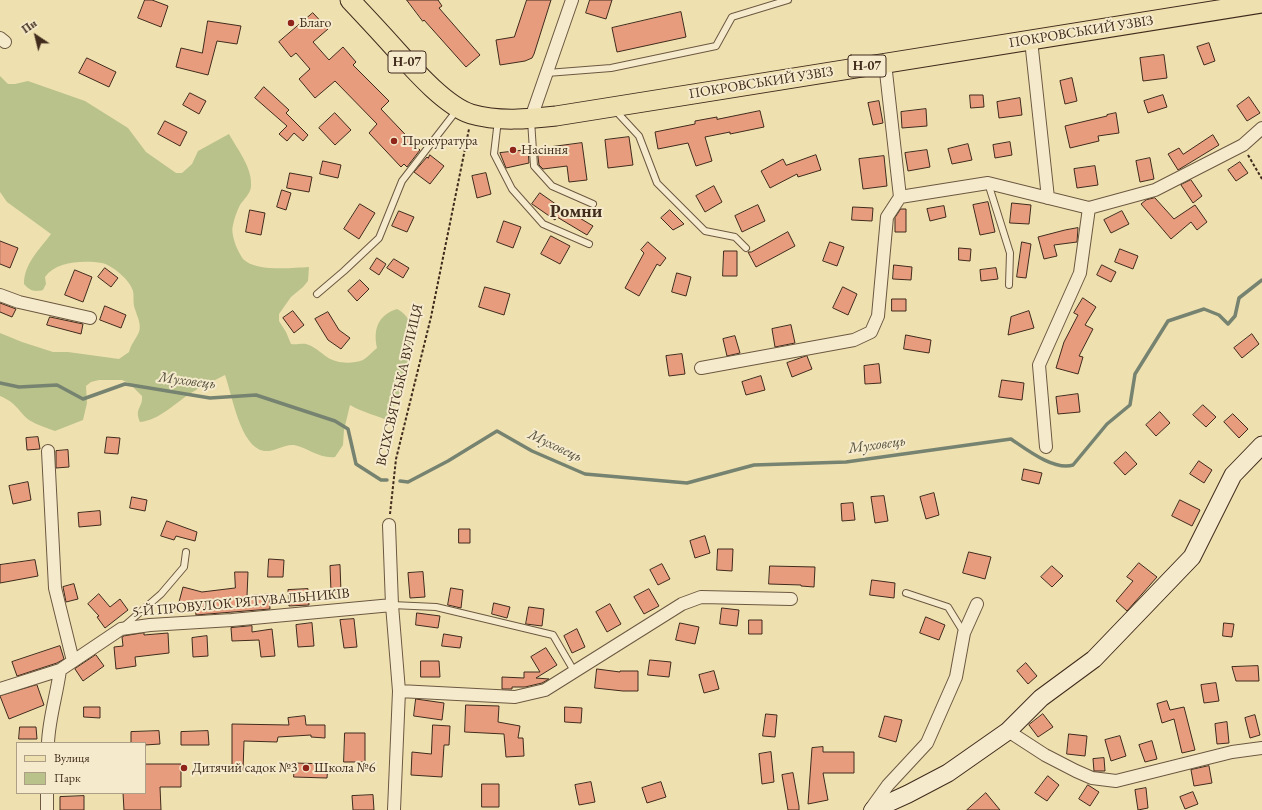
<!DOCTYPE html>
<meta charset="utf-8">
<style>
body{margin:0}
#map{position:relative;width:1262px;height:810px;overflow:hidden;background:#efe0b0;font-family:"EB Garamond",serif}
canvas{display:block}
.legend{position:absolute;left:16px;top:742px;width:130px;height:52px;box-sizing:border-box;background:#f5ebcc;border:1px solid #ad9e86;margin:0;padding:5px 7px;list-style:none;font-size:12px;color:#402b1c}
.legend li{display:flex;align-items:center;gap:8px;height:20px}
.legend b{width:20px;border:1px solid #ad9e86}
.north{position:absolute;left:16px;top:16px;width:40px;height:40px;-webkit-text-stroke:3px #f5ebcc;paint-order:stroke;rotate:325deg;font-size:11px;font-weight:700;line-height:16px;text-align:center;color:#402b1c}
.north::after{content:'';display:block;margin:auto;width:14px;height:18px;background:#402b1c;clip-path:polygon(50% 0,100% 100%,50% 72%,0 100%)}
</style>
<div id="map">
<canvas width="1262" height="810"></canvas>
<ul class="legend">
<li><b style="height:5px;background:#efe0b0"></b>Вулиця</li>
<li><b style="height:11px;background:#b9c28b"></b>Парк</li>
</ul>
<div class="north">Пн</div>
</div>
<script>
const context = document.querySelector('canvas').getContext('2d');
context.lineJoin = 'round';
function fillPath(path, color) { context.fillStyle = color; context.fill(path, 'evenodd'); }
function strokePath(path, color, width, dash) { context.strokeStyle = color; context.lineWidth = width; context.lineCap = dash ? 'butt' : 'round'; context.setLineDash(dash || []); context.stroke(path); }
function label(font, color, halo, rows, align = 'center') {
  context.font = font + ' "EB Garamond",serif'; context.lineWidth = 4; context.setLineDash([]); context.textBaseline = 'middle'; context.strokeStyle = halo; context.fillStyle = color; for (const [text, x, y, turn = 0] of rows) {
    context.save(); context.translate(x, y); context.rotate((+turn || 0) * Math.PI / 180); context.textAlign = isNaN(turn) ? turn : align; if (halo) context.strokeText(text, 0, 0); context.fillText(text, 0, 0); context.restore();
  }
}
fillPath(new Path2D(`
 M0 76 8 84H15L28 81 85 101 128 128 146 152 176 173H182L192 164 198 151 229 134C237 149 253 168 251 187 250 194 244 199 240 205 237 211 234 219 233 225 231 231 234 240 236 246 238 250 240 255 243 259 256 272 291 268 309 267L308 281 303 287 291 297 279 314V321L286 332 291 344C296 345 302 343 306 344 314 346 321 353 327 357 337 364 352 364 363 360 368 357 373 351 377 348 373 329 378 315 397 309 403 312 409 318 411 325 413 341 411 365 405 381 400 394 391 408 390 422 378 415 363 413 350 405L344 430 343 445 335 457C320 459 308 448 294 445 284 444 275 452 264 451 240 447 232 394 225 375 214 381 202 386 191 393 175 403 160 420 140 422 134 408 143 408 142 396L129 383 122 380H99L91 382 86 386 87 403 83 420 55 431C47 428 37 425 29 420 17 410 17 403 0 396V333L22 342 53 352H68L119 359 129 352C131 344 136 339 139 332 142 324 136 314 134 306 133 301 134 295 133 291 130 280 112 265 102 263 84 260 56 261 45 277L46 284 43 290C34 292 30 291 24 284 24 264 39 250 51 234L7 202 0 192Z`), '#b9c28b');
strokePath(new Path2D(`
 M0 383 19 387 57 385 83 399 125 384 210 398 256 395 335 421 348 429 356 464 381 480H387
 M400 481 408 482 448 461 497 431 532 451 585 474 687 483 754 465 846 462 1011 439C1026 449 1054 471 1073 465L1107 424 1130 405 1135 374 1168 321 1204 309 1219 315 1228 324 1235 316 1239 298 1262 280`), '#768370', 3.5);
const building = new Path2D(`
 M145 0H152L168 6 161 27 138 18Z
 M407 0H438L442 6 439 8 480 55 466 67 424 20 423 21Z
 M527 0H551L534 54 532 58 525 61 500 65 496 40 514 37Z
 M590 0H612L606 19 586 13Z
 M681 12 686 37 617 52 612 28Z
 M313 13 328 29 313 42 329 60 343 47 356 62 353 65 389 101 381 109 420 150 407 167 404 164 401 167 369 133 377 124 335 81 315 98 299 79 310 69 296 53 291 57 279 42Z
 M208 21 241 26 237 44 217 41 208 75 176 67 181 48 202 53Z
 M1209 43 1215 61 1204 65 1197 47Z
 M1164 55 1167 78 1143 81 1140 58Z
 M87 58 116 72 109 87 79 73Z
 M1072 78 1077 101 1065 104 1060 81Z
 M264 87 289 110 286 113 308 135 303 141 294 133 287 141 279 134 287 126 255 98Z
 M190 93 206 101 199 114 183 105Z
 M970 95H983L984 107 971 108Z
 M1163 95 1167 107 1148 113 1144 101Z
 M1249 97 1260 113 1247 121 1237 106Z
 M1020 98 1022 115 999 118 997 102Z
 M879 101 883 123 873 125 868 103Z
 M926 109 927 126 902 128 901 112Z
 M760 111 764 127 730 134V132L705 137 712 161 696 166 688 143 658 149 655 132 695 124V121L717 117V119Z
 M335 113 351 130 335 145 319 128Z
 M1116 113 1119 133 1098 136 1099 141 1070 148 1065 126 1107 116V115Z
 M165 121 187 132 180 146 158 134Z
 M1213 135 1219 145 1178 170 1168 154 1179 148 1183 154Z
 M629 137 633 165 608 168 605 140Z
 M1010 142 1012 155 995 158 993 145Z
 M582 143 587 180 569 182 567 166 543 169 539 165 537 149Z
 M968 144 972 160 952 164 948 149Z
 M528 150 529 163 506 168 500 153Z
 M927 150 930 167 908 171 905 153Z
 M430 155 444 166 430 184 414 172 427 157 428 158Z
 M816 155 821 170 798 177 797 174 770 188 761 171 783 159 786 165Z
 M884 156 887 186 863 189 859 159Z
 M1150 158 1154 179 1140 182 1136 161Z
 M323 161 341 165 338 178 320 174Z
 M1240 162 1248 173 1236 181 1228 170Z
 M1095 166 1098 185 1077 188 1074 169Z
 M290 173 312 177 309 192 287 188Z
 M486 173 491 194 477 198 472 176Z
 M1191 180 1202 196 1193 203 1181 185Z
 M714 186 722 202 705 212 696 196Z
 M282 190 291 193 286 210 277 207Z
 M540 193 567 212 568 211 593 226 587 235 557 217 555 220 532 204Z
 M1155 198 1174 219 1195 205 1207 222 1197 230 1191 222 1171 239 1141 204 1146 200Z
 M988 202 995 232 980 235 973 205Z
 M1012 203 1031 205 1029 224 1010 223Z
 M360 204 375 213 359 239 344 229Z
 M758 205 765 221 742 232 735 216Z
 M944 206 946 217 930 221 927 209Z
 M853 207 873 208 872 221 852 220Z
 M901 209H906V232H895V218Z
 M250 210 265 213 261 235 246 232Z
 M670 210 684 224 673 230 661 218Z
 M399 211 414 217 407 232 392 226Z
 M1122 211 1129 224 1111 233 1104 220Z
 M504 221 521 227 513 248 497 242Z
 M1078 228 1077 242 1054 245 1057 256 1044 259 1038 237 1065 230Z
 M788 232 795 246 756 267 748 252H751Z
 M551 236 570 246 560 264 541 254Z
 M0 241 18 248 10 268 0 264Z
 M648 242 666 258 660 266 657 264 639 296 625 288 644 253 641 250Z
 M830 242 844 247 837 266 823 261Z
 M1022 242 1031 244 1026 278 1017 277Z
 M959 248 971 249 970 261 959 260Z
 M1120 249 1138 256 1133 269 1115 262Z
 M724 251H737V276H723Z
 M377 258 386 264 379 275 370 269Z
 M394 259 409 268 403 278 387 268Z
 M894 265 912 267 911 280 893 279Z
 M1102 265 1116 272 1111 282 1097 275Z
 M105 268 118 278 111 287 98 277Z
 M996 268 998 279 981 281 980 270Z
 M75 270 92 277 83 302 65 295Z
 M677 273 691 277 686 296 672 292Z
 M360 280 369 289 357 301 348 291Z
 M485 287 510 294 504 315 479 307Z
 M843 287 857 294 848 315 833 308Z
 M1083 298 1096 307 1085 325 1093 329 1079 356 1083 357 1078 374 1056 368 1064 342 1078 315 1074 313Z
 M892 299H906V311H892Z
 M0 303 16 309 12 317 0 312Z
 M105 306 126 315 121 328 100 320Z
 M293 311 304 325 294 333 283 318Z
 M1029 311 1034 328 1008 335 1011 317Z
 M328 312 339 330 350 338 341 349 328 340 315 319Z
 M50 317 83 324 81 334 47 325Z
 M791 325 795 343 775 347 772 329Z
 M1252 334 1259 344 1242 358 1234 348Z
 M906 335 931 340 929 353 904 349Z
 M735 336 740 353 727 356 723 339Z
 M682 354 685 374 669 376 666 356Z
 M807 356 812 369 792 377 787 363Z
 M879 364 881 383 865 384 864 366Z
 M761 376 765 390 746 395 742 382Z
 M1002 380 1024 383 1022 400 999 397Z
 M1078 394 1080 412 1058 414 1056 397Z
 M1203 405 1216 417 1206 427 1193 415Z
 M1160 412 1170 423 1156 436 1146 425Z
 M1233 414 1248 429 1239 438 1224 422Z
 M38 437 40 449 27 450 26 438Z
 M107 437 120 438 118 454 105 453Z
 M68 450 69 467 56 468V451Z
 M1126 452 1137 464 1125 475 1114 463Z
 M1199 461 1212 470 1204 483 1190 474Z
 M1024 469 1042 473 1039 484 1022 480Z
 M28 482 31 500 13 504 9 486Z
 M934 493 939 515 926 519 920 497Z
 M884 496 888 521 875 523 871 497Z
 M132 497 147 500 145 511 130 508Z
 M1180 500 1200 510 1192 526 1172 516Z
 M853 503 855 520 842 521 841 504Z
 M100 511 101 525 79 527 78 513Z
 M167 521 197 532 195 541 176 536 174 540 161 536Z
 M459 529H470V543H459Z
 M705 536 710 553 695 558 690 541Z
 M718 549H733L732 571 717 570Z
 M969 552 991 557 985 579 963 573Z
 M269 559 284 560 283 577H268Z
 M35 560 38 576 0 583V565Z
 M1139 563 1157 577 1127 611 1116 601 1133 581 1127 577Z
 M662 564 670 579 658 585 650 570Z
 M340 565 341 592H331L330 566Z
 M770 566 815 567 814 587 801 586V585L769 584Z
 M1052 566 1063 576 1052 587 1041 577Z
 M235 572H248L247 596 269 594 270 609 196 615 195 606 179 602 183 587 202 592 235 588Z
 M423 572 425 597 410 598 408 573Z
 M872 580 895 583 894 598 870 595Z
 M74 584 78 599 66 602 63 587Z
 M451 588 463 590 461 608 448 605Z
 M308 589 309 605 289 606 288 590Z
 M649 589 659 606 644 614 634 597Z
 M99 594 110 607 120 599 128 610 105 628 97 617 99 616 88 604Z
 M494 603 510 607 507 618 492 614Z
 M610 604 621 624 607 632 596 612Z
 M529 607 544 609 542 626 526 624Z
 M722 608 739 610 737 626 720 624Z
 M417 613 440 616 438 628 416 625Z
 M926 617 945 625 939 640 920 633Z
 M354 619 357 647 344 648 340 620Z
 M749 620H762V634H749Z
 M312 623 314 646 298 647 296 625Z
 M680 623 699 627 695 644 676 640Z
 M1224 623 1234 624 1232 637 1223 636Z
 M252 626V632L272 629 275 656 261 657 259 640 232 641 231 628Z
 M577 629 585 647 572 653 564 636Z
 M144 633V635L168 633 169 653 135 657 136 666 116 669 114 647 123 646 122 637 124 636Z
 M444 634 462 637 460 648 442 646Z
 M207 636 208 656 193 657 192 638Z
 M60 646 64 659 57 663 17 676 12 662Z
 M546 648 557 665 536 678 549 679 542 683 525 687H512V689H502V677L524 678V672H540L531 657Z
 M96 655 104 666 83 681 75 669Z
 M650 660 671 662 669 677 648 675Z
 M421 661H439L440 677H421Z
 M1026 663 1037 676 1028 684 1017 671Z
 M1258 666 1259 681H1236L1232 667Z
 M597 669 620 672V671H638V691H623L595 688Z
 M714 671 719 689 704 693 699 675Z
 M1216 683 1219 701 1204 703 1201 685Z
 M37 685 44 705 9 719 0 696Z
 M416 699 444 703 442 720 414 716Z
 M1167 701 1170 710 1184 707 1195 750 1182 753 1174 719 1162 723 1157 704Z
 M466 705 499 706 498 722 520 726 518 738H523L524 756 506 757 504 734 465 732Z
 M84 707H100V718L84 717Z
 M565 707 582 708 581 723 565 722Z
 M766 714 777 715 775 737 763 736Z
 M1043 714 1053 727 1038 737 1029 725Z
 M1255 715 1260 735 1250 738 1245 718Z
 M305 716 306 725H325V738L311 737V735L278 737 277 742 244 741 243 771H232V724L289 725 288 718Z
 M885 716 902 720 896 742 879 737Z
 M1227 722 1229 743 1217 744 1215 724Z
 M433 725 450 726 449 745H444L442 777 411 775 412 752 431 754Z
 M20 727H36L37 739H19Z
 M159 731 160 744 145 745V743H131V732Z
 M208 731 209 745H181V732Z
 M345 733H365V762H344Z
 M1069 734 1087 736 1085 756 1067 754Z
 M1120 736 1126 756 1111 761 1105 740Z
 M1152 741 1157 759 1145 762 1139 745Z
 M823 747V752H854V773H823L828 800 808 804 812 748Z
 M771 752 774 782 762 784 759 754Z
 M1104 758 1105 771H1094L1093 759Z
 M295 763 328 764 327 778 294 777Z
 M145 764H181V787H160L161 810H124L123 793H145Z
 M1209 766 1212 783 1194 786 1191 770Z
 M793 773 799 806V810H788L782 775Z
 M1048 776 1059 785 1047 801 1035 793Z
 M591 782 595 802 579 805 575 785Z
 M661 782 666 797 647 803 642 788Z
 M482 784H499V807H482Z
 M1088 785 1099 792 1090 806 1079 799Z
 M1146 788 1148 808 1138 810 1135 790Z
 M1193 792 1198 804 1185 809 1180 797Z
 M986 793 1000 810H967Z
 M373 795 374 810H353L352 796Z
 M84 796V810H60V797Z`);
fillPath(building, '#e79c7e');
strokePath(building, '#402b1c', 1);
const service = new Path2D(`
 M547 73 611 68 716 46 732 17 788 0
 M614 109 639 136 657 183 705 231 735 237 746 248
 M498 120 494 154 512 189 543 224 589 244
 M531 120 534 166 552 186 593 204
 M988 183 1010 253 1009 285
 M317 294 344 271 379 238 402 181 457 110
 M906 593 948 607 964 633
 M392 605 436 607 553 635 574 671
 M123 627 161 594 184 567 186 552`);
const minor = new Path2D(`
 M0 38 5 42
 M1031 40 1048 198
 M531 118 572 0
 M900 197 988 183 1089 208 1155 190 1243 145 1262 128
 M0 295 19 302 90 318
 M701 368 854 340 871 332 878 316 887 217 900 197 885 63
 M1046 447 1039 365 1080 273 1089 208
 M48 451 55 588 73 661
 M389 525 392 605 399 691 394 810
 M0 689 60 670
 M399 691 515 697 545 690 682 604 701 597 791 599
 M1008 731 1045 755 1076 771 1092 778 1116 781 1232 752 1262 748
 M48 743C49 718 57 694 60 670L121 629 150 625 232 620 392 605
 M47 810V793
 M870 810 888 785 927 743 956 677 964 633 977 604`);
const secondary = new Path2D(`
 M873 810 908 794 948 773 1008 731 1041 698 1094 659 1192 557 1233 475 1262 445`);
const primary = new Path2D(`
 M350 0C366 17 382 34 397 51 415 71 446 106 471 114 498 122 529 119 556 116L1262 3`);
strokePath(service, '#6c5841', 8);
strokePath(minor, '#6c5841', 14);
strokePath(secondary, '#402b1c', 19);
strokePath(primary, '#402b1c', 21);
strokePath(new Path2D(`
 M1248 155 1262 179
 M390 514 396 459 431 317 469 129`), '#402b1c', 2, [3, 2]);
strokePath(service, '#f5ebcc', 6);
strokePath(minor, '#f5ebcc', 12);
strokePath(secondary, '#f5ebcc', 17);
strokePath(primary, '#efe0b0', 19);
for (const [x, y, r, color] of [
 [291,23,4,"#8f2418"],
 [394,141,4,"#8f2418"],
 [513,150,4,"#8f2418"],
 [184,768,4,"#8f2418"],
 [306,768,4,"#8f2418"]
]) { const dot = new Path2D(); dot.arc(x, y, r, 0, 2 * Math.PI); context.fillStyle = color; context.fill(dot); strokePath(dot, '#f5ebcc', 1.5); }
for (const [x, y, w] of [
 [407,62,38],
 [867,66,38]
]) { const box = new Path2D(); box.roundRect(x - w / 2, y - 11, w, 22, 3); context.fillStyle = '#f5ebcc'; context.fill(box); strokePath(box, '#402b1c', 1); }
label('bold 13px', '#402b1c', null, [
 ["Н-07",407,62],
 ["Н-07",867,66]
]);
label('14px', '#402b1c', '#f5ebcc', [
 ["Благо",299,23],
 ["Прокуратура",402,141],
 ["Насіння",521,150],
 ["Дитячий садок №3",192,768],
 ["Школа №6",314,768]
], 'left');
label('14px', '#402b1c', '#f5ebcc', [
 ["ПОКРОВСЬКИЙ УЗВІЗ",1081,32,-9],
 ["ПОКРОВСЬКИЙ УЗВІЗ",761,83,-9],
 ["ВСІХСВЯТСЬКА ВУЛИЦЯ",400,385,-77],
 ["5-Й ПРОВУЛОК РЯТУВАЛЬНИКІВ",241,603,-5]
]);
label('italic 15px', '#56503f', '#f5ebcc', [
 ["Муховець",187,381,7],
 ["Муховець",877,445,-8],
 ["Муховець",555,446,25]
]);
label('bold 18px', '#402b1c', '#f5ebcc', [
 ["Ромни",576,212]
]);
</script>
